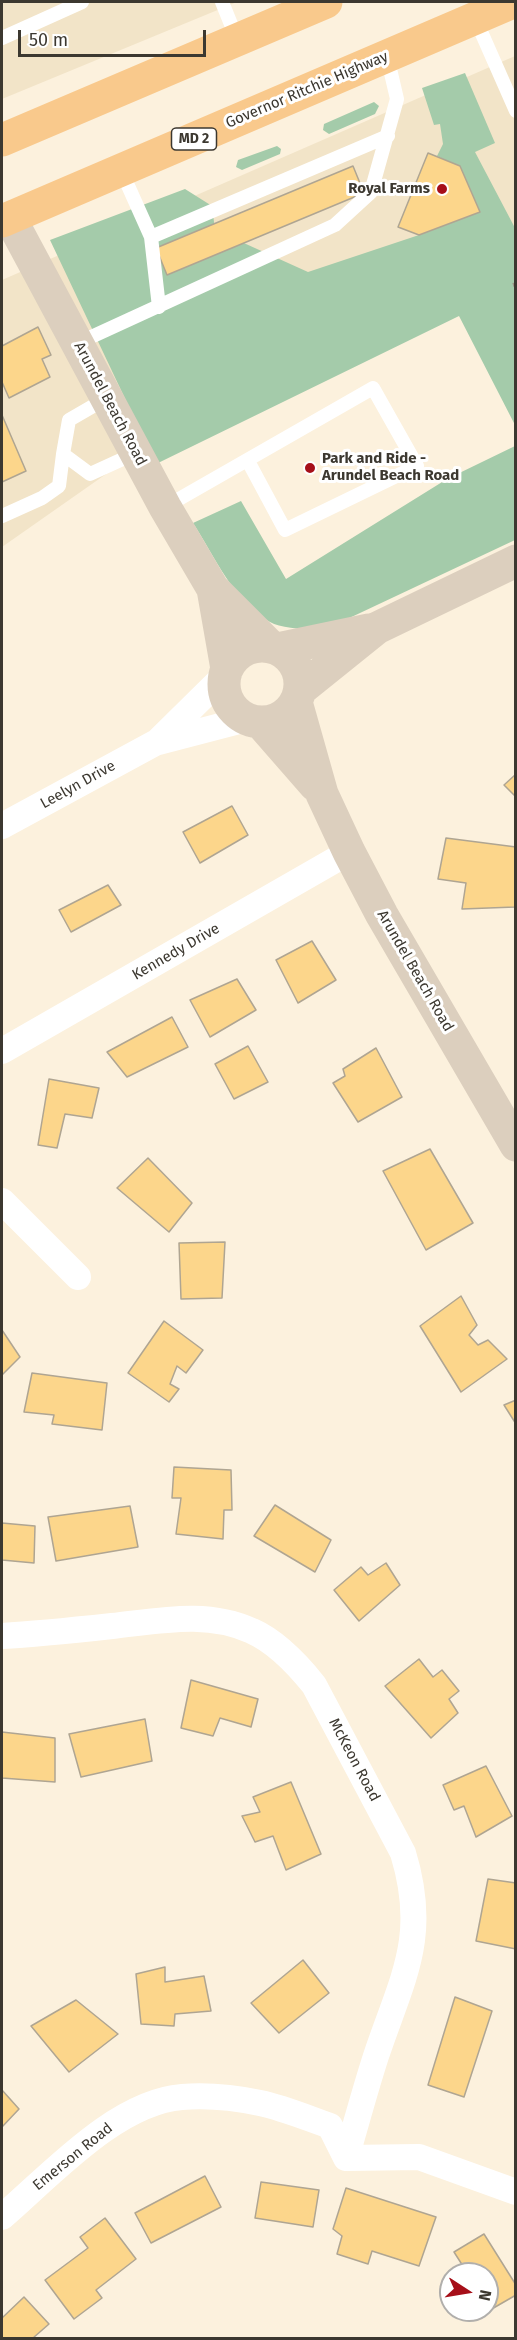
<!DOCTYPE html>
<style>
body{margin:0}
#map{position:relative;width:517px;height:2340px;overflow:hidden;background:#fcf1dd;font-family:"Fira Sans",sans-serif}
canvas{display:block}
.frame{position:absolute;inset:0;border:3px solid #3c3830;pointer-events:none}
.north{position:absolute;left:439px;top:2262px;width:60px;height:60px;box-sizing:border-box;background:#fff;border:2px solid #b1afac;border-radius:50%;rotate:102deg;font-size:16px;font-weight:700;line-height:24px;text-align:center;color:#3c3830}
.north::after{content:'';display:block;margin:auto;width:21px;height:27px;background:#a60f19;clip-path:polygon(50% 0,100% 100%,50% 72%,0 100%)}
.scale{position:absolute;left:18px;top:30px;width:188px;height:27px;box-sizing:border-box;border:3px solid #3c3830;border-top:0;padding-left:8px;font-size:18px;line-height:21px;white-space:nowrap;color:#3c3830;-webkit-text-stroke:4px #fff;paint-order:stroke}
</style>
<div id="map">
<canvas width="517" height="2340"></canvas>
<div class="frame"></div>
<div class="north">N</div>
<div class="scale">50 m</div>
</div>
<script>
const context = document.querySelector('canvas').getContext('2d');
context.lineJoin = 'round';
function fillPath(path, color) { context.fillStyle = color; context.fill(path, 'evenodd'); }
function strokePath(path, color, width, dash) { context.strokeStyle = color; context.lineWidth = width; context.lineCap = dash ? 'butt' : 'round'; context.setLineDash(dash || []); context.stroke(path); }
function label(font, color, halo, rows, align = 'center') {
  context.font = font + ' "Fira Sans",sans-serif'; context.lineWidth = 6; context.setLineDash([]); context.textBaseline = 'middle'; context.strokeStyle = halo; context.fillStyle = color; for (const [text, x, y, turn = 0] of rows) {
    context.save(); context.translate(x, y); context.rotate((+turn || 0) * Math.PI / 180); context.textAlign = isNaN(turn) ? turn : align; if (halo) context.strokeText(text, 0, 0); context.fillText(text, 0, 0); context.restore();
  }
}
fillPath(new Path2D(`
 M2 2H237L2 99Z
 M515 56V250L119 465 2 547V280Z`), '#f2e4c8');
fillPath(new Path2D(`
 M465 73 495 143 475 152 515 228V425L459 316 156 464 50 240 185 189 212 206 215 230 308 272 419 235 480 212 460 167 437 156 443 144 440 124 434 125 422 88Z
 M374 102 379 106 375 114 329 134 323 130 324 124Z
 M277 146 281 149 280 154 242 170 236 167 238 160Z
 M515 446V540L326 629C312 630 282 629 270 622 234 602 215 557 193 523L241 501 286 579 447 479Z`), '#a4cbaa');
const building = new Path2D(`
 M428 153 460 166 480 212 419 235 398 227Z
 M353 166 364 193 167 275 156 248Z
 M38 327 51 355 42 359 50 377 9 398 2 382V346Z
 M2 415 26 471 2 482Z
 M516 774V797L504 785Z
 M232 806 248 835 200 863 183 832Z
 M446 838 516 847 515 907 462 909 466 883 438 879Z
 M108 885 121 905 71 932 59 910Z
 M312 941 336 980 298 1003 276 960Z
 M237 979 256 1010 210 1037 190 1000Z
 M172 1017 188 1047 127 1077 107 1052Z
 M248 1046 268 1082 234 1099 215 1064Z
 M376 1048 402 1097 358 1122 333 1083 345 1076 343 1069Z
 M49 1079 99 1088 92 1118 65 1114 57 1148 38 1145Z
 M430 1149 473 1223 426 1250 383 1171Z
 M148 1158 192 1203 169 1232 117 1188Z
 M225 1242 222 1298 181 1299 179 1243Z
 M461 1296 477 1325 469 1335 478 1345 488 1340 507 1359 461 1392 420 1326Z
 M164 1321 203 1350 186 1373 177 1366 170 1384 179 1389 169 1402 128 1373Z
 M2 1330 20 1357 2 1375Z
 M32 1373 107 1383 102 1430 52 1424 54 1415 24 1412Z
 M516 1400V1424L504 1405Z
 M174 1467 231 1470 232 1510H224L223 1539 176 1534 181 1498H172Z
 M275 1505 331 1540 315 1572 254 1536Z
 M130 1506 138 1547 56 1561 48 1517Z
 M2 1523 35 1526 34 1563 2 1560Z
 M386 1563 400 1585 359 1621 334 1590 361 1567 368 1575Z
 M419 1659 433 1677 442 1670 459 1691 449 1699 458 1713 431 1738 385 1686Z
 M191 1680 258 1699 251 1727 220 1718 213 1736 181 1728Z
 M145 1719 152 1761 81 1777 69 1734Z
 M2 1732 55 1738V1782L2 1778Z
 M486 1766 512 1816 476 1837 464 1806 454 1810 443 1785Z
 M291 1782 321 1854 286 1870 273 1836 255 1842 242 1816 260 1812 253 1797Z
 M488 1879 516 1883V1949L476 1941Z
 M303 1960 329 1993 279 2033 251 2003Z
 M165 1967V1982L204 1976 211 2011 175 2014 174 2026 141 2024 136 1974Z
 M455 1997 492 2011 464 2097 428 2085Z
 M76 2000 118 2034 69 2072 31 2026Z
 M2 2090 19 2109 2 2127Z
 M205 2176 221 2207 151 2243 135 2213Z
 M261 2182 319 2190 313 2227 255 2218Z
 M346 2188 436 2217 419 2266 372 2251 368 2264 337 2254 342 2236 333 2229Z
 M105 2218 136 2259 96 2290 102 2298 74 2319 45 2280 88 2248 80 2237Z
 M484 2234 516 2285V2295L490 2310 487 2306V2274H468L454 2252Z
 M24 2297 49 2324 33 2338H2V2318Z`);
fillPath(building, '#fcd68b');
strokePath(building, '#afa592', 1.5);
strokePath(new Path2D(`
 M513 285 516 284`), '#9c9486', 4, [1.5, 4.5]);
strokePath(new Path2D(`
 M222 2 237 39
 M475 18 516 111
 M2 38 82 2
 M121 170 151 237 159 307
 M151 237 388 136
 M78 343 335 225 371 192 397 99 387 56
 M107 398 69 420 63 454 90 474 136 453
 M165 507 373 388 417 466 285 530 248 461
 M2 516 42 498 59 486 63 454`), '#fff', 14);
strokePath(new Path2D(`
 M158 741 226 674
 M2 826 155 743 247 719
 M2 1051 349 852
 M2 1201 78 1277
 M2 1636C38 1634 75 1630 112 1626 159 1621 207 1610 252 1631 277 1642 298 1665 314 1685L403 1853C429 1938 402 1978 376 2056 365 2090 356 2124 346 2158
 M2 2217C50 2176 116 2102 182 2097 207 2095 236 2098 260 2103 284 2108 307 2118 330 2126L346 2158 419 2157 516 2192`), '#fff', 26);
strokePath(new Path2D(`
 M10 218 165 507 213 589 271 647
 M213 589 227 669
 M224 684a38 38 0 1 1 76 0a38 38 0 1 1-76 0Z
 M278 649 369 630
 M300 690 377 628 516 561
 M296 702 322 794 349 852 382 915 516 1145
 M260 722 315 785`), '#dccfbe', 33);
strokePath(new Path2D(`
 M2 140 326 2
 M2 221 513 2`), '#f9c98c', 33);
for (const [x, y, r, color] of [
 [442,189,6,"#a60f19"],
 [310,468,6,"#a60f19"]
]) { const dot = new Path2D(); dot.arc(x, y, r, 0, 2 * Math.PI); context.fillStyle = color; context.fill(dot); strokePath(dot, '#fff', 2); }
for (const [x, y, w] of [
 [194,139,45]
]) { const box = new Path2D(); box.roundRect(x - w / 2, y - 11, w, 22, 4.5); context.fillStyle = '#fff'; context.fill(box); strokePath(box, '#3c3830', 1.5); }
label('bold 14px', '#3c3830', null, [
 ["MD 2",194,139]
]);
label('15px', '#3c3830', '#fff', [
 ["Governor Ritchie Highway",307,90,-23],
 ["Arundel Beach Road",110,404,62],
 ["Leelyn Drive",78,785,-29],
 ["Kennedy Drive",176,952,-30],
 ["Arundel Beach Road",415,971,60],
 ["McKeon Road",354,1760,62],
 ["Emerson Road",73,2157,-39]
]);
label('bold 15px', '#3c3830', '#fff', [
 ["Royal Farms",430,189],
 ["Park and Ride -",322,459,"left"],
 ["Arundel Beach Road",322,476,"left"]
], 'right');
</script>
